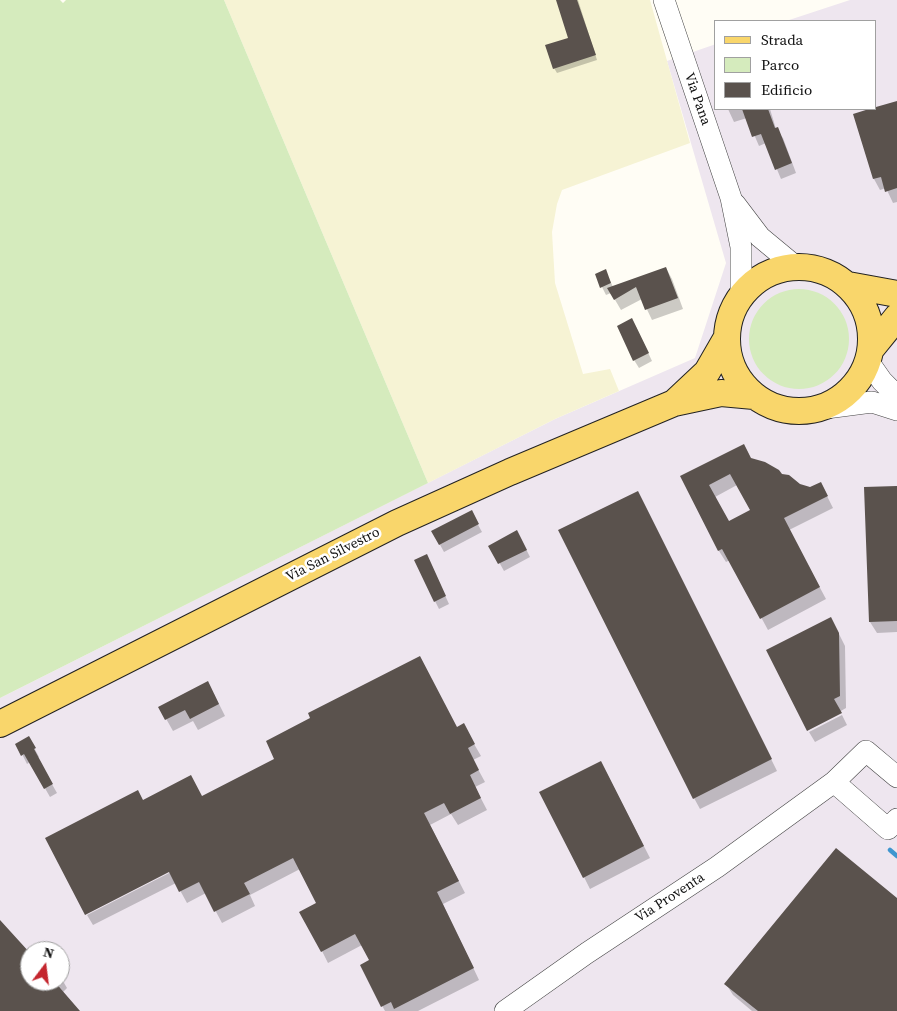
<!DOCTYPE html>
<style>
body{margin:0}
#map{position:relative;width:897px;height:1011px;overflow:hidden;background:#fffdf5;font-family:"Source Serif 4",serif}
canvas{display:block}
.legend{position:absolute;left:714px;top:20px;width:162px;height:90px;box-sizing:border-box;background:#fff;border:1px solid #a0a0a0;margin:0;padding:6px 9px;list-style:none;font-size:15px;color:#111}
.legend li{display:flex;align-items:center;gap:10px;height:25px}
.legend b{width:25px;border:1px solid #a0a0a0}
.north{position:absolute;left:20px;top:941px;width:50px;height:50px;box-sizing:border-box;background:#fff;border:1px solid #a0a0a0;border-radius:50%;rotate:15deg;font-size:14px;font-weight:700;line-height:20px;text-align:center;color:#111}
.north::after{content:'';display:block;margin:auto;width:18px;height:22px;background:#c4262e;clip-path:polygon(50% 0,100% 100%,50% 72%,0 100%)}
</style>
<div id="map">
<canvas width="897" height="1011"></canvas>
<ul class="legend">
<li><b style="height:6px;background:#f9d66b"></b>Strada</li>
<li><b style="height:14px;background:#d5ebbd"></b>Parco</li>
<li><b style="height:14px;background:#5a524d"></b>Edificio</li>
</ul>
<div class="north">N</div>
</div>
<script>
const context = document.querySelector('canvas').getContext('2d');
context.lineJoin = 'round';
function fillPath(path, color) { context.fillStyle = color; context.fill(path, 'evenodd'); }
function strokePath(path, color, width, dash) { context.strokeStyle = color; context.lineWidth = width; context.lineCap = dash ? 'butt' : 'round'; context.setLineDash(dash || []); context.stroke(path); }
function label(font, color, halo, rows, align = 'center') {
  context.font = font + ' "Source Serif 4",serif'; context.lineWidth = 5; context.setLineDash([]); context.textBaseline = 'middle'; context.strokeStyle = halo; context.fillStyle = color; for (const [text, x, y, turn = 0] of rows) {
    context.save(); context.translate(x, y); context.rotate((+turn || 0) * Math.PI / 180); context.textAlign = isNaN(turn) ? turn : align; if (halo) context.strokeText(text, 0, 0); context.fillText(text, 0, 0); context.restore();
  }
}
fillPath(new Path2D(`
 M850 0H897V1011H0V698L555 419 695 358 726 263 667 61 716 44V109H876V21H786ZM30 951H60V981H30Z`), '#eee6ef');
fillPath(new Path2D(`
 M224 0H650L690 143 562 190 557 204 552 232 555 283 583 374 610 369 619 391 555 419 428 483Z`), '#f6f3d4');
fillPath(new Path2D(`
 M0 0H60L63 3 66 0H224L428 483 0 698Z
 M749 339a50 50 0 1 1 100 0a50 50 0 1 1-100 0Z`), '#d5ebbd');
fillPath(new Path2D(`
 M557 0H578L597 60 557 73 554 68 570 38Z
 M897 102V202L893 203 886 188 880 190 874 179 855 115Z
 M728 109H770L776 129 783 138 796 173 781 179 766 143 759 146 747 118 734 122Z
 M666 268 672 279 683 309 652 320 642 299 621 310 611 293 606 295 596 275 609 278 613 287Z
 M636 327 652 361 639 368 634 360Z
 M751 459 800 485 827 496 833 508 789 530 826 599 768 630 730 560 726 562 719 551 682 477ZM737 485 751 511 729 523 715 497Z
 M897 487V632L877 633 870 622Z
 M644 504 777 771 700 809 694 798Z
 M471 512 482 532 444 552 433 532Z
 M521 539 530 557 504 571 490 546Z
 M430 563 449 604 439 609 435 601Z
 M837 630 845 646 846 708 808 730Z
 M214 694 225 716 198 730 193 721 173 731 160 708Z
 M842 715 847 725 815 742 809 732Z
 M457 729 470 737 481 756 473 760 485 782 475 787 487 810 458 825 451 814 430 825 465 893 443 904 479 980 418 1011H385L361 966 371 961 362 945 328 963 322 951 318 903 300 869 250 895 255 906 222 923 206 893 187 903 176 883 93 925 87 915 175 870 143 802 202 797Z
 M29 738 39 757 37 758 57 793 50 797 30 762 27 764 17 744Z
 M607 774 650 858 590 889 584 877Z
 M897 899V1011H752L733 995 726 984Z
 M0 922 30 955V981H60V976L67 988 62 993 78 1011H0Z`), '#0003');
strokePath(new Path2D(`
 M890 850 897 856`), '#3f96cf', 4.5);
fillPath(new Path2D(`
 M556 0H577L596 55 553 69 545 45 568 38Z
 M897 101V188L885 192 881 177 873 179 853 114 869 109H876V107Z
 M742 109H768L775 128 778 127 792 163 775 170 761 134 752 137Z
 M666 267 678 298 645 310 636 287 614 300 607 288Z
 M606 269 611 283 600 288 595 274Z
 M632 318 649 353 633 361 617 326Z
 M744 444 751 458 765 462 779 470 782 474 789 475 800 484 810 487 821 482 828 496 784 518 820 587 760 619 722 549 718 551 680 476ZM730 474 750 510 729 521 709 485Z
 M897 486V621L869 622 864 487Z
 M638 491 772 759 693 799 558 530Z
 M472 510 479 524 439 545 431 531Z
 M517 530 527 550 498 564 488 546Z
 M427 554 446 596 434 602 414 560Z
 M831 617 839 633 840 696 834 699 842 713 807 731 766 650Z
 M420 656 457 727 464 723 475 744 468 748 479 770 470 775 481 798 450 814 444 803 424 813 459 881 437 892 474 968 394 1009 391 1002 381 1007 360 965 369 960 355 934 321 952 299 912 316 903 293 858 244 883 250 894 214 912 199 882 179 892 169 872 85 915 45 838 138 790 143 800 191 775 202 796 274 759 266 741 310 718 308 713Z
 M208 681 219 704 190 719 185 710 165 720 158 707Z
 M29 736 36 748 34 749 53 784 44 789 24 754 21 756 15 744Z
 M601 761 644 846 583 878 539 792Z
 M836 848 897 898V1011H758L724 984Z
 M0 920 30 953V981H54L80 1011H0Z`), '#5a524d');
const minor = new Path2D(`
 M664 0 731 198 741 247V295
 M735 204 760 237 795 266
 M868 361 882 381 897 396
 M811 410 872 402 897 410
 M834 782 888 829 897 819
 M505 1011 587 953 717 867 834 782 866 751 897 777`);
const major = new Path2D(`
 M727 339a72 72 0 1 1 144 0a72 72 0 1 1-144 0Z
 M848 285 897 294
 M871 349 897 317
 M674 403 707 372 726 339
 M0 724 397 523 510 472 674 403 721 393 754 396`);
strokePath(minor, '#444', 22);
strokePath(major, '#222', 28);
strokePath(minor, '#fff', 21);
strokePath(major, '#f9d66b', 26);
label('14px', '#111', '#fff', [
 ["Via Pana",697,99,71],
 ["Via San Silvestro",333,555,-27],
 ["Via Proventa",670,898,-33]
]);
</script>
